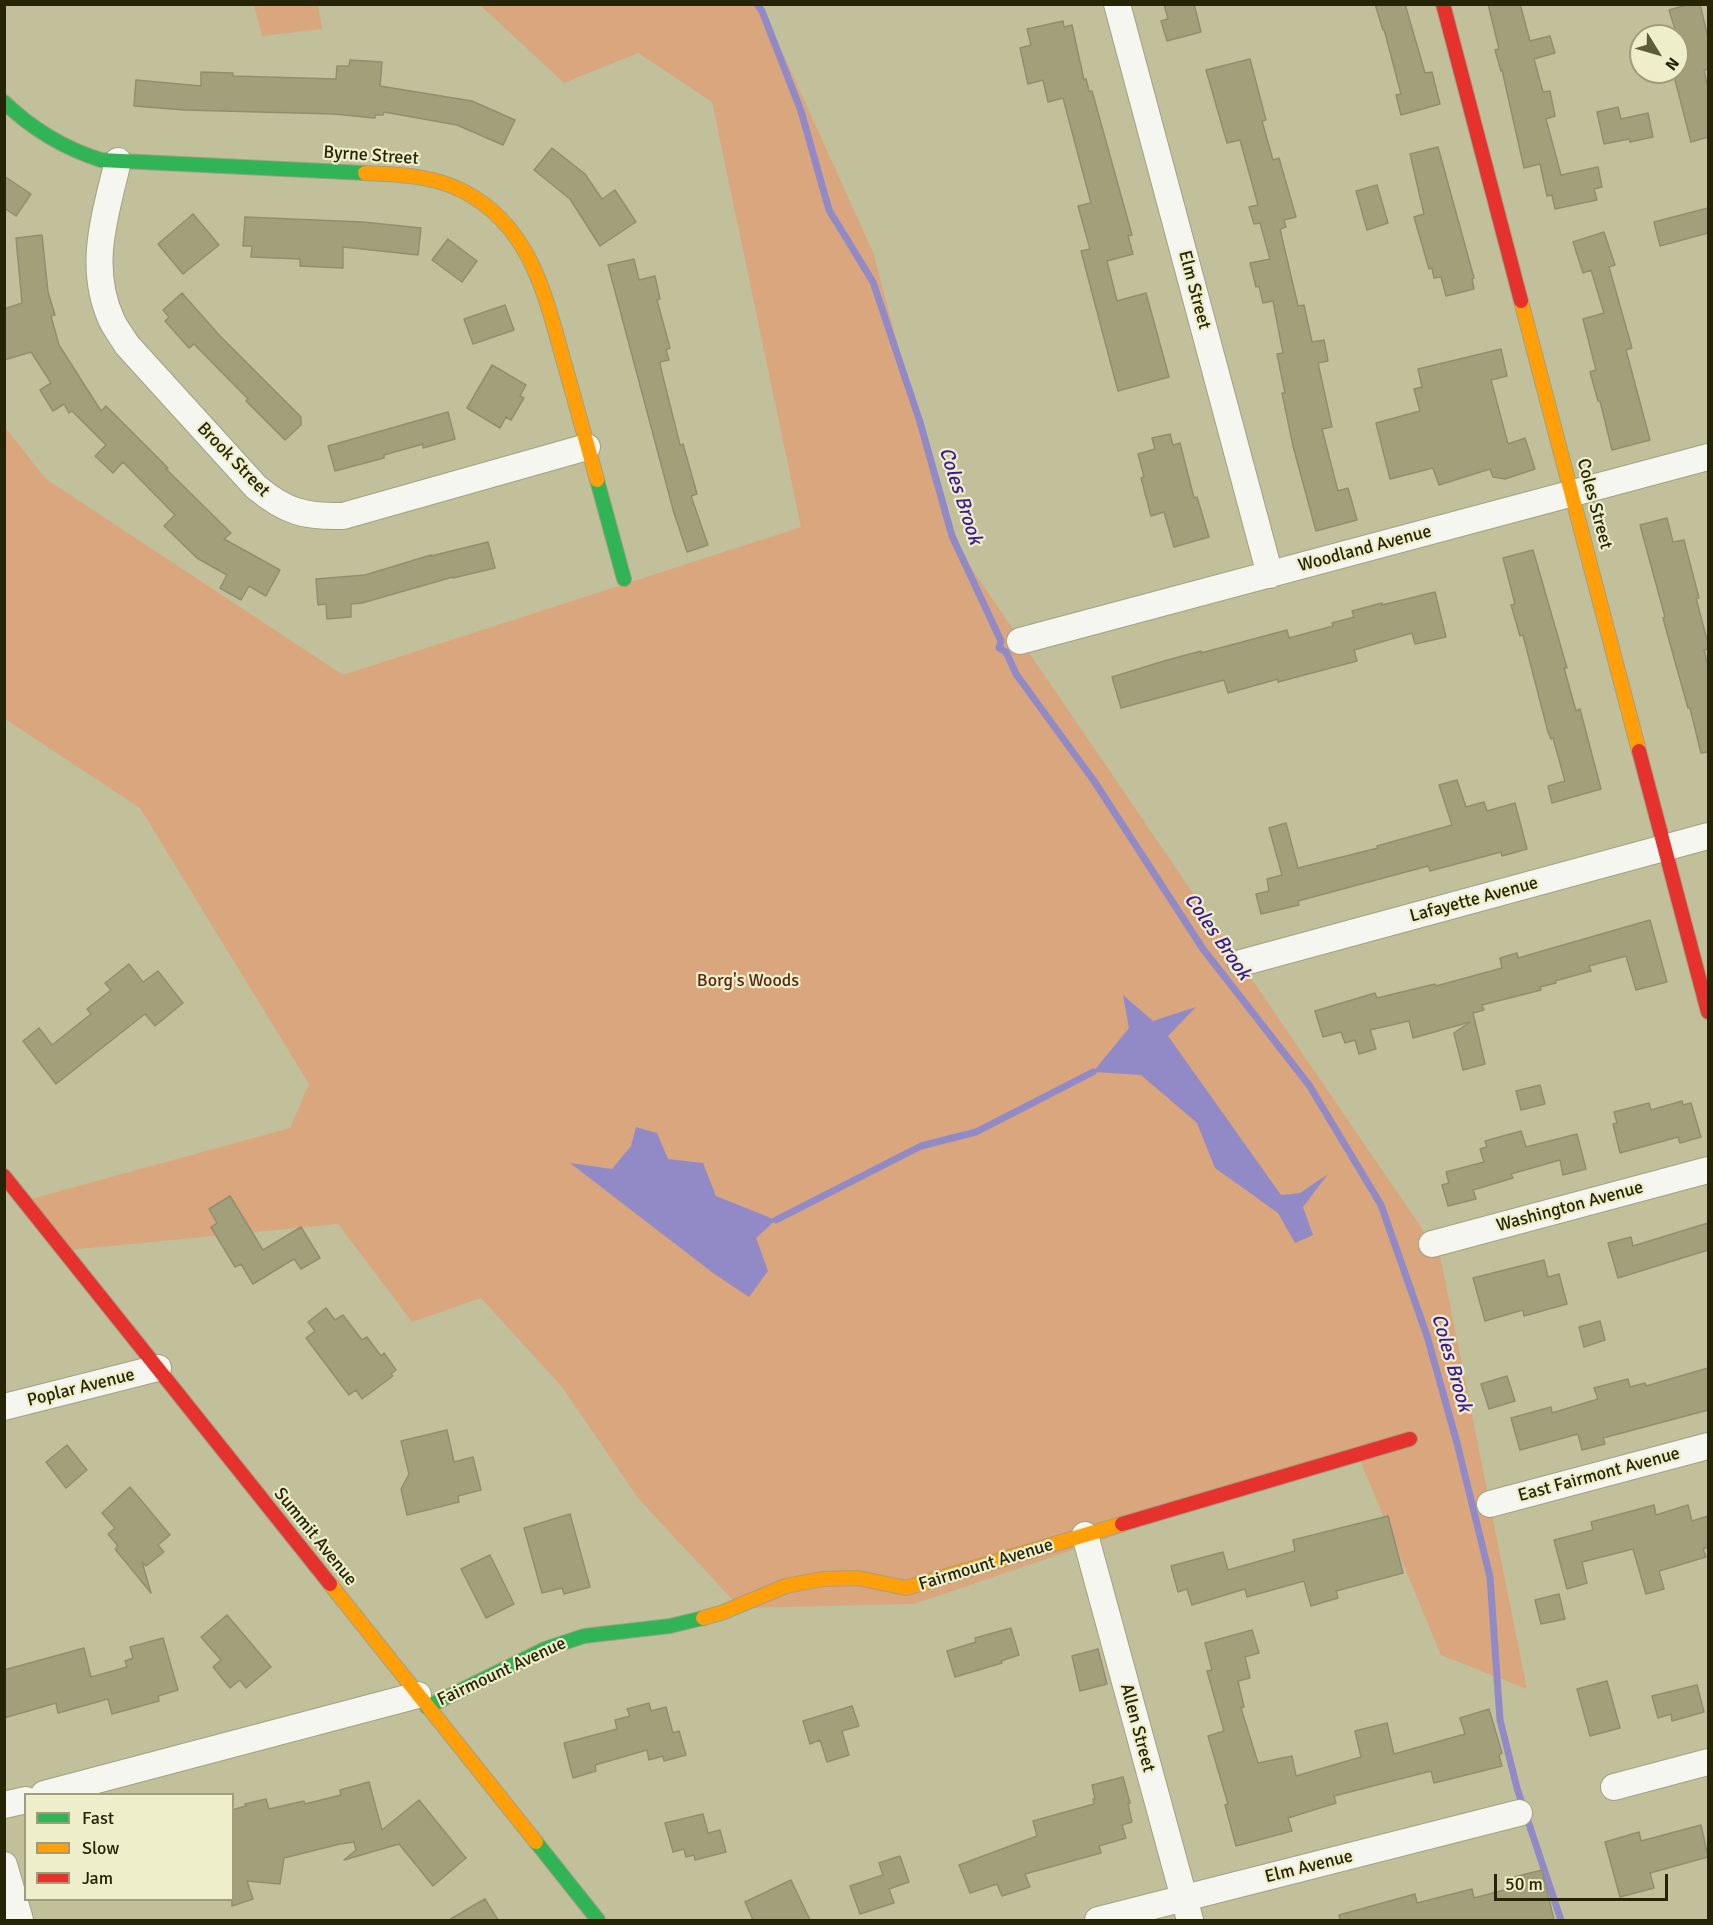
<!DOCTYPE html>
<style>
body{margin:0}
#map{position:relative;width:1713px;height:1925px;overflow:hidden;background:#c2c09a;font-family:Signika,sans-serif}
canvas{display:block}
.frame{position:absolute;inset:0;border:6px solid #262406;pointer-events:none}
.legend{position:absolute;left:24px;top:1793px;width:210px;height:108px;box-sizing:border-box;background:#efeecb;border:2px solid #9f9d7c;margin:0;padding:8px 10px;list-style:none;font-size:18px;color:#262406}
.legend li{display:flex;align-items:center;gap:12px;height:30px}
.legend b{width:30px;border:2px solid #9f9d7c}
.north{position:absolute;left:1629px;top:24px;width:60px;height:60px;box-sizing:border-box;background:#efeecb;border:2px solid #9f9d7c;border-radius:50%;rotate:127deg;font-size:16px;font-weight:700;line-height:24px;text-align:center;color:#262406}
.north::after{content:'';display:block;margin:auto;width:21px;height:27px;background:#5d5b3a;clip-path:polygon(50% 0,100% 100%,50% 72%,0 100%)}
.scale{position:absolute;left:1494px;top:1874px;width:174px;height:27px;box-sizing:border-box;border:3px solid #262406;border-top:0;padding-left:8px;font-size:18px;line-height:21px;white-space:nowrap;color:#262406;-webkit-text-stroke:4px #efeecb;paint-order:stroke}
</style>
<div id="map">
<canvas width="1713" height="1925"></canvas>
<div class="frame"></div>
<ul class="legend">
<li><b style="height:8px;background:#30b455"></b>Fast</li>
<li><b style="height:8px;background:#ff9f0a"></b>Slow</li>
<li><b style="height:8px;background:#e5322d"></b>Jam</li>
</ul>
<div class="north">N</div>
<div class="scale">50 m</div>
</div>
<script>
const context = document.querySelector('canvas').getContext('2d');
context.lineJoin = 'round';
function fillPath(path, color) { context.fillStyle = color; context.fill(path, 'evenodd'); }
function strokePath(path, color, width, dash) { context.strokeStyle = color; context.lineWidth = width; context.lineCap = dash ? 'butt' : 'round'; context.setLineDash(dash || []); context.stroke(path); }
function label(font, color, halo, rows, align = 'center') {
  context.font = font + ' Signika,sans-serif'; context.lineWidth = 4.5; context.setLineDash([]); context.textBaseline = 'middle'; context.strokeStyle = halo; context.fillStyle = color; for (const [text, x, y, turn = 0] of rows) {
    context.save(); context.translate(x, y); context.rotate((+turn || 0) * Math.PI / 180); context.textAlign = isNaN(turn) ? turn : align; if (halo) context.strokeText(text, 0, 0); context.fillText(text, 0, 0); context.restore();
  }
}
fillPath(new Path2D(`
 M254 5H318L322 29 262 36Z
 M480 5H761L873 252 948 534 1440 1255 1527 1689 1441 1655 1357 1453 914 1604 740 1608 638 1498 562 1387 481 1298 412 1322 338 1224 59 1251 20 1202 290 1128 309 1084 140 808 5 719 4 426 46 479 343 675 801 527 712 102 638 53 564 83Z`), '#d9a67d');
fillPath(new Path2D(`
 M1123 995 1153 1021 1196 1007 1168 1036 1281 1195 1300 1193 1328 1174 1303 1207 1313 1235 1295 1243 1278 1213 1215 1168 1197 1123 1141 1075 1093 1072 1129 1028Z
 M636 1127 657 1133 668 1159 703 1163 716 1196 776 1220 756 1238 768 1271 749 1297 713 1273 570 1163 612 1169 631 1146Z`), '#928ac6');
strokePath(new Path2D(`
 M757 4 762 11 801 111 829 210 873 282 920 422 952 536 1001 641 999 648 1006 652 1016 674 1094 781 1203 949 1309 1085 1381 1205 1427 1336 1457 1443 1490 1577 1500 1720 1517 1788 1561 1920
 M776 1220 921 1146 976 1132 1093 1072`), '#928ac6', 7);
const building = new Path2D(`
 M1164 4H1194L1201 32 1167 41 1161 21 1168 19Z
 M1375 4H1405L1425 73 1432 72 1440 104 1401 115 1396 95 1401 94 1384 29 1383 30Z
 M1488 4H1520L1530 41 1550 36 1555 53 1534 59 1543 92 1550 91 1555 116 1546 119 1561 175 1598 167 1602 187 1594 189 1597 200 1555 209 1552 195 1547 196 1540 164 1524 168 1502 70 1501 71 1495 50 1499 49Z
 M1690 4H1700L1708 38V69L1704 70 1708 89V137L1691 142 1673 72H1677V36L1669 10Z
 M1063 21 1064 27 1072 25 1084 80 1086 79 1089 91H1092L1132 235 1128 236 1133 254 1107 261 1117 301 1146 293 1169 377 1118 391 1081 251 1090 249 1078 206 1091 203 1063 98 1048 102 1043 80 1028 84 1020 48 1031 45 1027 29Z
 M1250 59 1266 120 1262 121 1273 160 1279 158 1296 217 1284 220 1286 227 1280 229 1298 306 1304 305 1312 342 1324 340 1328 361 1318 363 1332 427 1322 429 1338 491 1348 488 1357 520 1316 531 1293 446 1282 393H1285L1277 354 1283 353 1273 301 1263 303 1259 286 1256 287 1250 263 1270 259 1260 223 1254 224 1249 207 1258 205 1240 140 1227 143 1206 70Z
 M350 60 382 62 380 86 472 101 515 120 503 145 457 125 384 112 383 115H375V118L334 114 184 110 134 106 136 80 201 86V72L233 73V76L336 79 337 66H349Z
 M1618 107 1621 119 1648 113 1653 137 1630 142 1629 139 1604 144 1597 112Z
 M1438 147 1474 278 1472 279 1474 289 1446 296 1441 277 1434 278 1432 268 1429 269 1414 217 1424 214 1410 154Z
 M552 148 585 174 602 199 615 190 636 222 600 246 570 199 534 170Z
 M4 176 31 194 16 216 4 208Z
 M1377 185 1388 223 1367 230 1356 191Z
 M1708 208V233L1660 246 1654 222Z
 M193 214 219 245 183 274 158 244Z
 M245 217 363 222 421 228 418 255 343 247V268L300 266V259L251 257 252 246H243Z
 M1604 232 1615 265 1609 267 1632 348 1626 350 1650 440 1612 450 1600 401H1598L1590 372 1596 370 1583 319 1604 313 1591 270 1583 273 1573 242Z
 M42 235 48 292 55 315 51 316 59 345 101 411 106 406 168 468 166 469 231 533 224 539 280 570 266 596 249 586 241 600 220 588 227 575 197 558 164 526 175 515 123 462 113 473 95 456 106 445 72 411 69 413 64 404 53 411 40 390 51 383 31 352 4 360V309L22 303 16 238Z
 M448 239 477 261 462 282 432 260Z
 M634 259 639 280 655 276 660 299 657 300 670 348 666 350 669 360 660 362 661 369 680 445 683 444 697 494 691 496 708 545 687 552 674 513 608 265Z
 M182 293 220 336 301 417V425L285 440 246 401 248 399 194 344 189 348 165 321 169 317 163 310Z
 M505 305 514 330 473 344 464 319Z
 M1501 349 1507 376 1491 380 1508 444 1525 438 1535 469 1505 479 1493 477 1490 469 1439 485 1433 468 1390 479 1376 423 1420 411 1414 389 1422 387 1418 369Z
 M492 365 526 385 520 396 524 398 511 420 506 417 500 428 467 408Z
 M448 412 455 439 423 448V444L384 455V458L335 471 328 446Z
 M1170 434 1173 445 1180 443 1194 498 1197 497 1209 537 1174 547 1164 512 1151 516 1141 478 1144 477 1138 454 1155 449 1152 438Z
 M1667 518 1673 542 1684 540 1699 598H1696L1708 644V649L1704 650 1708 666V752L1701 753 1690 708H1688L1674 658 1663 618 1665 617 1640 525Z
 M488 542 495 568 453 578V577L362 603 351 604V617L327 619 326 604 318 605 316 579 365 575 431 555V556Z
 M1533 550 1567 668H1564L1576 711 1580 709 1601 789 1552 803 1548 786 1565 781 1553 738 1551 739 1548 732 1523 635 1520 636 1511 605 1515 604 1503 558Z
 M1435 592 1446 637 1415 644 1412 633 1354 650 1357 661 1278 682V679L1228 693 1224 680 1121 708 1112 677 1164 661 1201 651V653L1287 630 1289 638 1333 626 1332 623 1354 617 1352 611 1382 603V605Z
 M1457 780 1466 807 1484 802 1487 811 1515 803 1527 849 1502 856 1501 852 1430 871 1428 866 1298 901 1299 905 1261 914 1256 894 1269 891 1267 879 1282 875 1269 828 1286 823 1298 868 1378 848 1377 846 1452 825 1439 785Z
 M1650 920 1667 982 1636 990 1626 956 1589 966 1591 971 1555 981 1556 983 1540 987 1541 990 1482 1005 1484 1010 1473 1013 1485 1064 1463 1070 1454 1033 1470 1022 1413 1038 1409 1021 1370 1030 1376 1049 1359 1054 1355 1040 1345 1043 1341 1032 1323 1037 1315 1011 1375 993 1377 998 1435 984 1436 986 1502 968 1500 958 1517 953 1518 958Z
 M129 964 143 982 158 971 183 1003 155 1026 145 1014 56 1084 23 1041 39 1028 52 1045 91 1014 87 1009 111 990 105 983Z
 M1540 1085 1545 1104 1521 1110 1516 1091Z
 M1682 1101 1683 1105 1691 1103 1701 1137 1680 1143 1678 1137 1620 1153 1613 1124 1617 1123 1614 1112 1649 1103 1651 1110Z
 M1521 1131 1526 1147 1577 1134 1586 1169 1563 1175 1560 1160 1511 1174 1513 1178 1473 1190 1476 1199 1448 1206 1442 1185 1449 1183 1446 1172 1484 1162 1480 1149 1487 1147 1485 1141Z
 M230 1196 263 1250 301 1227 320 1258 301 1269 294 1259 253 1284 241 1264 235 1267 211 1227 217 1223 209 1209Z
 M1708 1223V1250L1618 1278 1608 1243 1631 1237 1633 1246Z
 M1544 1260 1548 1277 1559 1274 1567 1304 1524 1316 1523 1310 1485 1321 1473 1278Z
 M326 1308 335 1320 343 1315 362 1340 367 1337 381 1356 384 1353 396 1370 391 1374 393 1376 362 1399 356 1390 349 1395 306 1338 315 1331 308 1322Z
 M1600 1321 1605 1340 1584 1347 1579 1327Z
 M1708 1368V1410L1603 1438 1605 1444 1582 1450 1578 1434 1520 1450 1511 1418 1551 1407 1552 1413 1598 1399 1594 1388 1628 1379 1630 1387 1645 1383 1646 1386Z
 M1507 1376 1515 1401 1489 1409 1481 1384Z
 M447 1430 454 1462 473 1457 481 1490 458 1496 459 1502 407 1515 401 1489 409 1474 401 1441Z
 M67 1445 87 1470 66 1488 46 1462Z
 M130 1487 170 1535 158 1545 164 1552 146 1566 142 1562 151 1593 115 1549 118 1546 108 1534 115 1528 102 1513Z
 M1654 1505 1656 1515 1688 1505 1692 1521 1708 1516V1547L1703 1549 1706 1557 1659 1571 1664 1589 1646 1594 1633 1549 1582 1562 1587 1583 1567 1589 1554 1540 1593 1530 1591 1522Z
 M570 1514 590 1587 564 1594 562 1588 542 1593 524 1528Z
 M1388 1516 1403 1573 1336 1591 1338 1598 1311 1606 1304 1581 1247 1597 1245 1589 1192 1605 1187 1589 1178 1592 1171 1566 1223 1552 1228 1570 1295 1551 1293 1540Z
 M490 1555 514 1604 486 1618 461 1569Z
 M1559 1594 1565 1619 1541 1624 1535 1600Z
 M227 1615 271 1667 246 1688 240 1680 230 1688 213 1667 221 1660 201 1637Z
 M1011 1628 1019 1655 1001 1661 1002 1663 955 1677 947 1651 976 1642 975 1638Z
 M1252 1630 1259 1653 1245 1657 1250 1678 1238 1681 1244 1707 1241 1708 1258 1763 1292 1756 1296 1776 1361 1757 1355 1731 1387 1723 1394 1754 1465 1734 1460 1718 1489 1709 1502 1753 1499 1755 1502 1766 1434 1783 1431 1771 1334 1796 1336 1803 1288 1818 1292 1831 1236 1846 1225 1805 1228 1804 1208 1736 1224 1731 1207 1671 1212 1670 1205 1643Z
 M163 1638 178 1690 158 1696 159 1701 112 1714 108 1699 58 1713 56 1703 4 1718V1670L84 1648 91 1677 127 1667 125 1661 133 1658 130 1647Z
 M1098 1649 1107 1684 1080 1691 1072 1656Z
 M1607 1681 1620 1728 1590 1736 1577 1689Z
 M1697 1685 1704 1712 1672 1721 1671 1714 1658 1718 1652 1696Z
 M649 1703 651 1711 666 1707 673 1733 679 1731 686 1755 664 1761 663 1756 649 1760 647 1750 595 1765 596 1771 573 1778 564 1743 617 1729 615 1720 630 1716 627 1709Z
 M852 1706 859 1726 842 1731 849 1755 827 1762 820 1740 810 1744 803 1721Z
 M1123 1777 1130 1803 1128 1804 1132 1822 1122 1825 1126 1838 1099 1846 1101 1853 1025 1874 1030 1887 1002 1896 997 1884 970 1893 959 1865 1037 1836 1033 1821 1094 1804 1093 1799H1095L1092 1785Z
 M369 1782 382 1830 419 1800 466 1858 433 1886 399 1844 344 1860 356 1850 354 1842 340 1844 284 1858 280 1884 247 1881 253 1899 232 1906V1810L246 1806 245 1804 266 1799 269 1809 304 1801 305 1804 341 1795 340 1790Z
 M703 1814 708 1833 720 1830 726 1852 695 1860 694 1855 686 1857 684 1849 673 1852 665 1823Z
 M1701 1825 1708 1857 1650 1873 1654 1888 1620 1897 1605 1842 1639 1832 1641 1841Z
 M900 1856 909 1882 889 1889 894 1903 860 1914 850 1886 883 1875 879 1863Z
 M1542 1870 1554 1920H1340L1339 1915 1415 1894 1417 1903 1472 1889 1474 1898 1512 1888 1510 1878Z
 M791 1880 810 1920H753L745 1902Z
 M485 1899 498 1920H449L476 1904Z`);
fillPath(building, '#a2a07b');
strokePath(building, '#908e70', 1.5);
const street = new Path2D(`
 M1117 4 1270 575
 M118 161C105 216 87 267 112 321 116 329 122 337 127 345L256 487C286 512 305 517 343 516L587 447
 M1020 641 1708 457
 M1241 963 1708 836
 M1432 1244 1708 1170
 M4 1407 158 1368
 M1490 1504 1708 1446
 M1085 1535 1190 1920
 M1614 1787 1708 1762
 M44 1794 418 1695
 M4 1805 26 1800
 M4 1865 20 1920
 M1098 1920 1519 1813`);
const fast = new Path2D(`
 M4 102C33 130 63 148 101 160L365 173
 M597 480 624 579
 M427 1707 545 1649 584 1636 670 1626 703 1618
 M536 1842 598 1920`);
const slow = new Path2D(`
 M365 173C399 175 432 175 463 191 531 226 545 295 564 362 575 401 586 441 597 480
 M1521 301 1639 751
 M330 1584 536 1842
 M703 1618 721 1613 786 1586 823 1579 858 1578 906 1588 1122 1524`);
const jam = new Path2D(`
 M1443 4 1521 301
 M1639 751 1708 1012
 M4 1176 330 1584
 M1122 1524 1410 1439`);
strokePath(street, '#a2a082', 28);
strokePath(fast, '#a2a082', 16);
strokePath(slow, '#a2a082', 16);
strokePath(jam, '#a2a082', 16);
strokePath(street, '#f6f6f0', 26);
strokePath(fast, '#30b455', 14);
strokePath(slow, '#ff9f0a', 14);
strokePath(jam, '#e5322d', 14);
label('18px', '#262406', '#efeecb', [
 ["Byrne Street",371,156,4],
 ["Elm Street",1194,290,75],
 ["Brook Street",233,460,46],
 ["Coles Street",1594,504,75],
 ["Woodland Avenue",1365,549,-15],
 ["Lafayette Avenue",1474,900,-15],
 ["Washington Avenue",1570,1207,-15],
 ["Poplar Avenue",81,1388,-14],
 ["East Fairmont Avenue",1599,1475,-15],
 ["Summit Avenue",315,1537,51],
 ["Fairmount Avenue",986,1565,-17],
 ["Fairmount Avenue",502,1672,-25],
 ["Allen Street",1137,1728,75],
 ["Elm Avenue",1309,1867,-14]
]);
label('18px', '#562a14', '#efeecb', [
 ["Borg's Woods",748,981]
]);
label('italic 20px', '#3b1894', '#efeecb', [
 ["Coles Brook",960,496,72],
 ["Coles Brook",1217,937,55],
 ["Coles Brook",1451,1363,74]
]);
</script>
